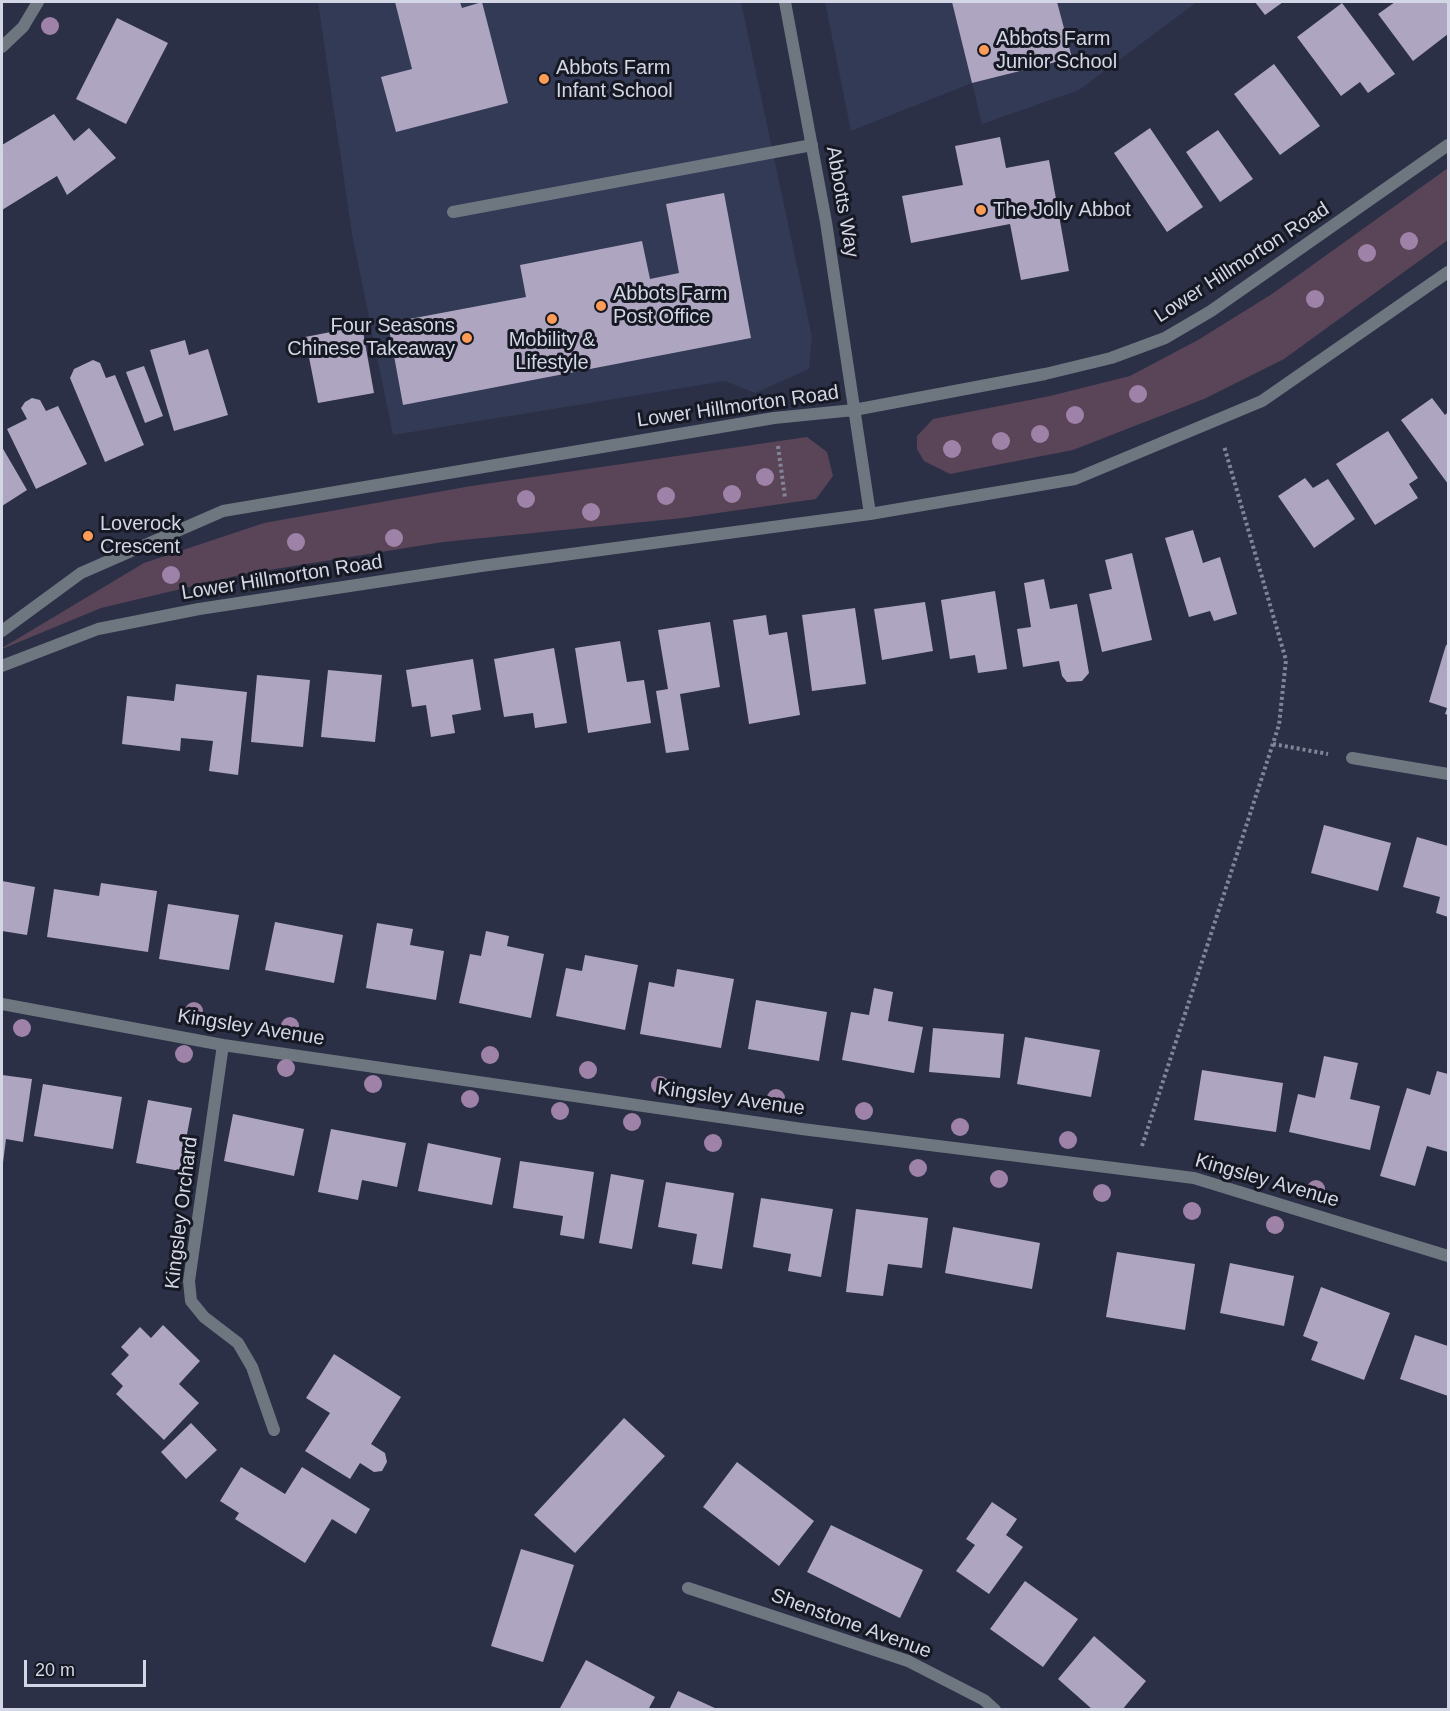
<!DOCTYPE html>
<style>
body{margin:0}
#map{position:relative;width:1450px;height:1711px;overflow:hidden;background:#2b3046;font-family:Helvetica,sans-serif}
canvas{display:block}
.frame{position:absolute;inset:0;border:3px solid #d3d7e5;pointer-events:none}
.scale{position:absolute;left:24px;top:1660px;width:122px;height:27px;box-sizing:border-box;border:3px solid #d3d7e5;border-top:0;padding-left:8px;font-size:18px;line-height:21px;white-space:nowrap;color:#d3d7e5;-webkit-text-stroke:4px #161923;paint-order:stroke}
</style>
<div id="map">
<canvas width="1450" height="1711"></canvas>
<div class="frame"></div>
<div class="scale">20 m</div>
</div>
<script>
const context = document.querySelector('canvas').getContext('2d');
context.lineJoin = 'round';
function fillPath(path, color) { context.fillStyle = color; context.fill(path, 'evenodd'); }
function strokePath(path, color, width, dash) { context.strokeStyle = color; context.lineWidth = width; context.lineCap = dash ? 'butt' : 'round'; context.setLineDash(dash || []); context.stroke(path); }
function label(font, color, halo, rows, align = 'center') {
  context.font = font + ' Helvetica,sans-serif'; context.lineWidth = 6; context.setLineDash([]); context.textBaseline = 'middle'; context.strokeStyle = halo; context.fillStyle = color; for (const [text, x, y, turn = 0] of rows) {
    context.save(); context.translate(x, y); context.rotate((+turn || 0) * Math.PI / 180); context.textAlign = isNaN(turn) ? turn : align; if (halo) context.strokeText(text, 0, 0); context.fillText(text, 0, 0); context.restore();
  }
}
fillPath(new Path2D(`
 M318 2H741L812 337 809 369 755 393 725 381 393 435 352 234Z
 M825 2H1197L1079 90 982 124 972 83 851 131Z`), '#333a55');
fillPath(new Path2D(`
 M1448 168V240L1284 359 1204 399 1073 450 950 474 924 461 917 449V436L933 419 1050 396 1130 376 1198 340 1272 294Z
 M807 437 827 452 833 476 816 499 683 518 443 542 244 574 101 608 2 649V648L144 563 264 523 471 486Z`), '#5a4458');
fillPath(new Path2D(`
 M395 2H460L462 8 482 2 508 103 396 132 381 77 412 69Z
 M952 2H1057L1072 58 972 83Z
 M1255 2H1283L1265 15Z
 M1395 2H1448V34L1413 61 1378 14Z
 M1342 3 1395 74 1368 93 1360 82 1341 96 1297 37Z
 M117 18 168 43 126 124 76 99Z
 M1274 64 1320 126 1280 155 1234 94Z
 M54 114 74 141 89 128 116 158 67 195 57 176 2 210V145Z
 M1150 128 1203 207 1167 232 1114 153Z
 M1218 130 1253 179 1220 202 1186 152Z
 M1000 137 1006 168 1049 160 1069 271 1021 280 1010 224 911 243 902 196 963 185 955 146Z
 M724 193 751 338 403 405 388 323 526 297 520 265 642 241 650 279 679 273 666 204Z
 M362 326 374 393 318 403 305 337Z
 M185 340 189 355 208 349 228 415 174 431 150 350Z
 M93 360 100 363 106 378 115 375 144 445 105 462 70 378 74 369Z
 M144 366 163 416 145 423 126 372Z
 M32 398 40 400 46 411 58 406 87 464 36 489 7 429 27 419 21 408 25 402Z
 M1432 398 1445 415 1448 412V484L1401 420Z
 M1388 431 1418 478 1409 484 1418 498 1375 525 1336 464Z
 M2 447 27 490 2 506Z
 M1305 478 1313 488 1328 479 1355 519 1314 548 1278 496Z
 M1193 530 1203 563 1220 557 1237 614 1214 621 1210 611 1189 617 1165 538Z
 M1132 553 1152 640 1102 652 1089 594 1112 589 1105 560Z
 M1044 579 1050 609 1077 604 1089 673 1082 681 1067 682 1062 676 1059 661 1023 667 1017 629 1031 627 1024 583Z
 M995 591 1007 669 978 673 975 655 950 659 941 600Z
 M925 602 933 651 882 660 874 609Z
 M855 608 866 684 812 691 802 615Z
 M766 615 769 635 787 632 800 715 749 724 733 620Z
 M710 622 720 687 680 694 689 750 666 753 656 691 668 689 658 630Z
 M620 641 627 682 644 680 651 723 588 733 575 648Z
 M1446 645H1448V715L1445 714 1447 708 1429 702Z
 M554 648 567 723 535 728 533 713 504 717 494 659Z
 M473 659 481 710 452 715 455 733 431 737 426 705 412 707 406 670Z
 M328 670 382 675 375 742 321 737Z
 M257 675 310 680 303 747 251 742Z
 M176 684 247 692 238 775 209 771 213 741 181 738 180 751 122 744 127 696 174 701Z
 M1324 825 1391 843 1378 891 1311 873Z
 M1417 837 1448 846V917L1436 913 1440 897 1403 887Z
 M2 881 35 887 27 935 2 931Z
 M101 883 157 891 148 952 47 937 54 889 99 896Z
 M168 904 239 915 229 970 159 959Z
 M275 922 343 935 334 983 265 970Z
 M377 923 413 929 410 945 444 951 436 1000 366 988Z
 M486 931 509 936 507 946 544 954 531 1018 459 1003 470 954 481 956Z
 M585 955 638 965 625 1030 556 1016 566 968 582 971Z
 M677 969 734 979 721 1048 640 1034 649 982 674 987Z
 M874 988 893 992 888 1021 923 1027 914 1073 842 1060 851 1012 869 1015Z
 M756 1000 827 1012 819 1061 748 1049Z
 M933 1028 1004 1034 1000 1078 929 1072Z
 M1025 1037 1100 1050 1091 1097 1017 1084Z
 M1324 1056 1358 1063 1350 1099 1380 1106 1370 1150 1289 1132 1298 1094 1315 1098Z
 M1202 1070 1283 1083 1276 1132 1194 1120Z
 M1437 1071 1448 1074V1152L1427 1146 1415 1186 1380 1176 1407 1088 1430 1095Z
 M2 1075 32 1079 23 1142 6 1139 3 1163H2Z
 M43 1084 122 1097 113 1149 34 1136Z
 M148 1100 192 1108 180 1171 136 1163Z
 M233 1114 304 1129 294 1176 224 1161Z
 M331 1129 406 1143 397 1187 362 1180 358 1200 318 1192Z
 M428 1143 501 1158 492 1205 418 1191Z
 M520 1161 594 1172 584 1239 560 1235 563 1216 513 1208Z
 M611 1174 644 1180 632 1249 599 1243Z
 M666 1182 734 1193 722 1269 692 1264 697 1234 658 1227Z
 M761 1198 833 1209 821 1277 788 1271 791 1254 753 1247Z
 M856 1209 928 1218 922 1268 888 1264 883 1296 846 1292Z
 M953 1227 1040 1243 1032 1289 945 1273Z
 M1117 1252 1195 1264 1185 1330 1106 1317Z
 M1230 1263 1294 1276 1284 1326 1220 1313Z
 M1321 1287 1390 1313 1364 1380 1311 1360 1318 1342 1303 1336Z
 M163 1325 200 1361 179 1384 199 1403 164 1440 116 1394 123 1386 111 1374 129 1355 121 1347 140 1327 151 1338Z
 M1415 1335 1448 1346V1396L1400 1379Z
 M334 1354 401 1397 371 1444 385 1453 387 1462 382 1471 374 1472 360 1463 350 1479 305 1451 330 1413 306 1398Z
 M624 1418 665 1456 575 1553 534 1515Z
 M191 1423 217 1450 186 1479 161 1452Z
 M737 1462 814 1521 779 1566 703 1507Z
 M241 1467 285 1494 302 1467 370 1509 356 1534 332 1519 305 1563 235 1519 239 1513 220 1501Z
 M992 1502 1017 1519 1006 1535 1023 1547 989 1594 956 1571 975 1545 966 1539Z
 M831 1525 923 1570 900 1618 807 1572Z
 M521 1549 574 1565 543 1662 491 1646Z
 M1025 1581 1078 1619 1043 1667 990 1629Z
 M1094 1636 1146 1681 1122 1710H1093L1058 1679Z
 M586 1660 655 1697 648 1710H559Z
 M678 1691 719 1710H669Z`), '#aea5c0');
strokePath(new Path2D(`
 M778 446 785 498
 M1273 744 1328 754
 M1142 1146 1279 725 1286 660 1224 446`), '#818597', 4, [3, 3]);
strokePath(new Path2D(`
 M453 212 812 145`), '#6e7780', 12);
strokePath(new Path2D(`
 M785 2 826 222 870 514
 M2 47 23 27 38 2
 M2 631 81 573 223 511 774 418 854 410 1045 374 1111 358 1165 338 1211 311 1448 145
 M2 666 98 629 199 609 481 566 870 514 1075 479 1262 401 1448 272
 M1352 758 1448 774
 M2 1004 223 1045 802 1129 1194 1178 1448 1256
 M223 1045 189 1281 191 1301 204 1317 238 1343 252 1367 274 1430
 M688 1588 908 1661 984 1700 995 1710`), '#6e7780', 12);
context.fillStyle = '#9e82a7';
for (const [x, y] of [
 [50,26],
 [1409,241],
 [1367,253],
 [1315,299],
 [1138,394],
 [1075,415],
 [1040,434],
 [1001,441],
 [952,449],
 [765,477],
 [732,494],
 [666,496],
 [526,499],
 [591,512],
 [394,538],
 [296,542],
 [171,575],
 [194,1011],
 [290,1026],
 [22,1028],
 [184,1054],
 [490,1055],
 [286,1068],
 [588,1070],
 [373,1084],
 [660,1085],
 [776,1098],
 [470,1099],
 [560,1111],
 [864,1111],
 [632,1122],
 [960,1127],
 [1068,1140],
 [713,1143],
 [918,1168],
 [999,1179],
 [1316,1189],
 [1102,1193],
 [1192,1211],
 [1275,1225]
]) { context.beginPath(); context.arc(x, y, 9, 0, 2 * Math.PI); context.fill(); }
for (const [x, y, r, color] of [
 [984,50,6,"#fd9c56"],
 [544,79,6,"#fd9c56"],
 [981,210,6,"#fd9c56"],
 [601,306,6,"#fd9c56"],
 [552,319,6,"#fd9c56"],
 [467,338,6,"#fd9c56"],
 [88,536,6,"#fd9c56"]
]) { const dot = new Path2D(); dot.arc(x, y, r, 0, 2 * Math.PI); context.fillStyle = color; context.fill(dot); strokePath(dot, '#161923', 2); }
label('20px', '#d3d7e5', '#161923', [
 ["Abbots Farm",996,39],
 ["Junior School",996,62],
 ["Abbots Farm",556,68],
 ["Infant School",556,91],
 ["The Jolly Abbot",993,210],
 ["Abbots Farm",613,294],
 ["Post Office",613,317],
 ["Four Seasons",455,326,"right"],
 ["Chinese Takeaway",455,349,"right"],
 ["Mobility &",552,340,"center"],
 ["Lifestyle",552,363,"center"],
 ["Loverock",100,524],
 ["Crescent",100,547]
], 'left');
label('20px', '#d3d7e5', '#161923', [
 ["Abbotts Way",842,202,80],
 ["Lower Hillmorton Road",1242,263,-33],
 ["Lower Hillmorton Road",738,407,-8],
 ["Lower Hillmorton Road",282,578,-9],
 ["Kingsley Avenue",251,1028,9],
 ["Kingsley Avenue",731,1099,8],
 ["Kingsley Avenue",1267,1181,16],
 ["Kingsley Orchard",182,1213,-83],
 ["Shenstone Avenue",851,1624,20]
]);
</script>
